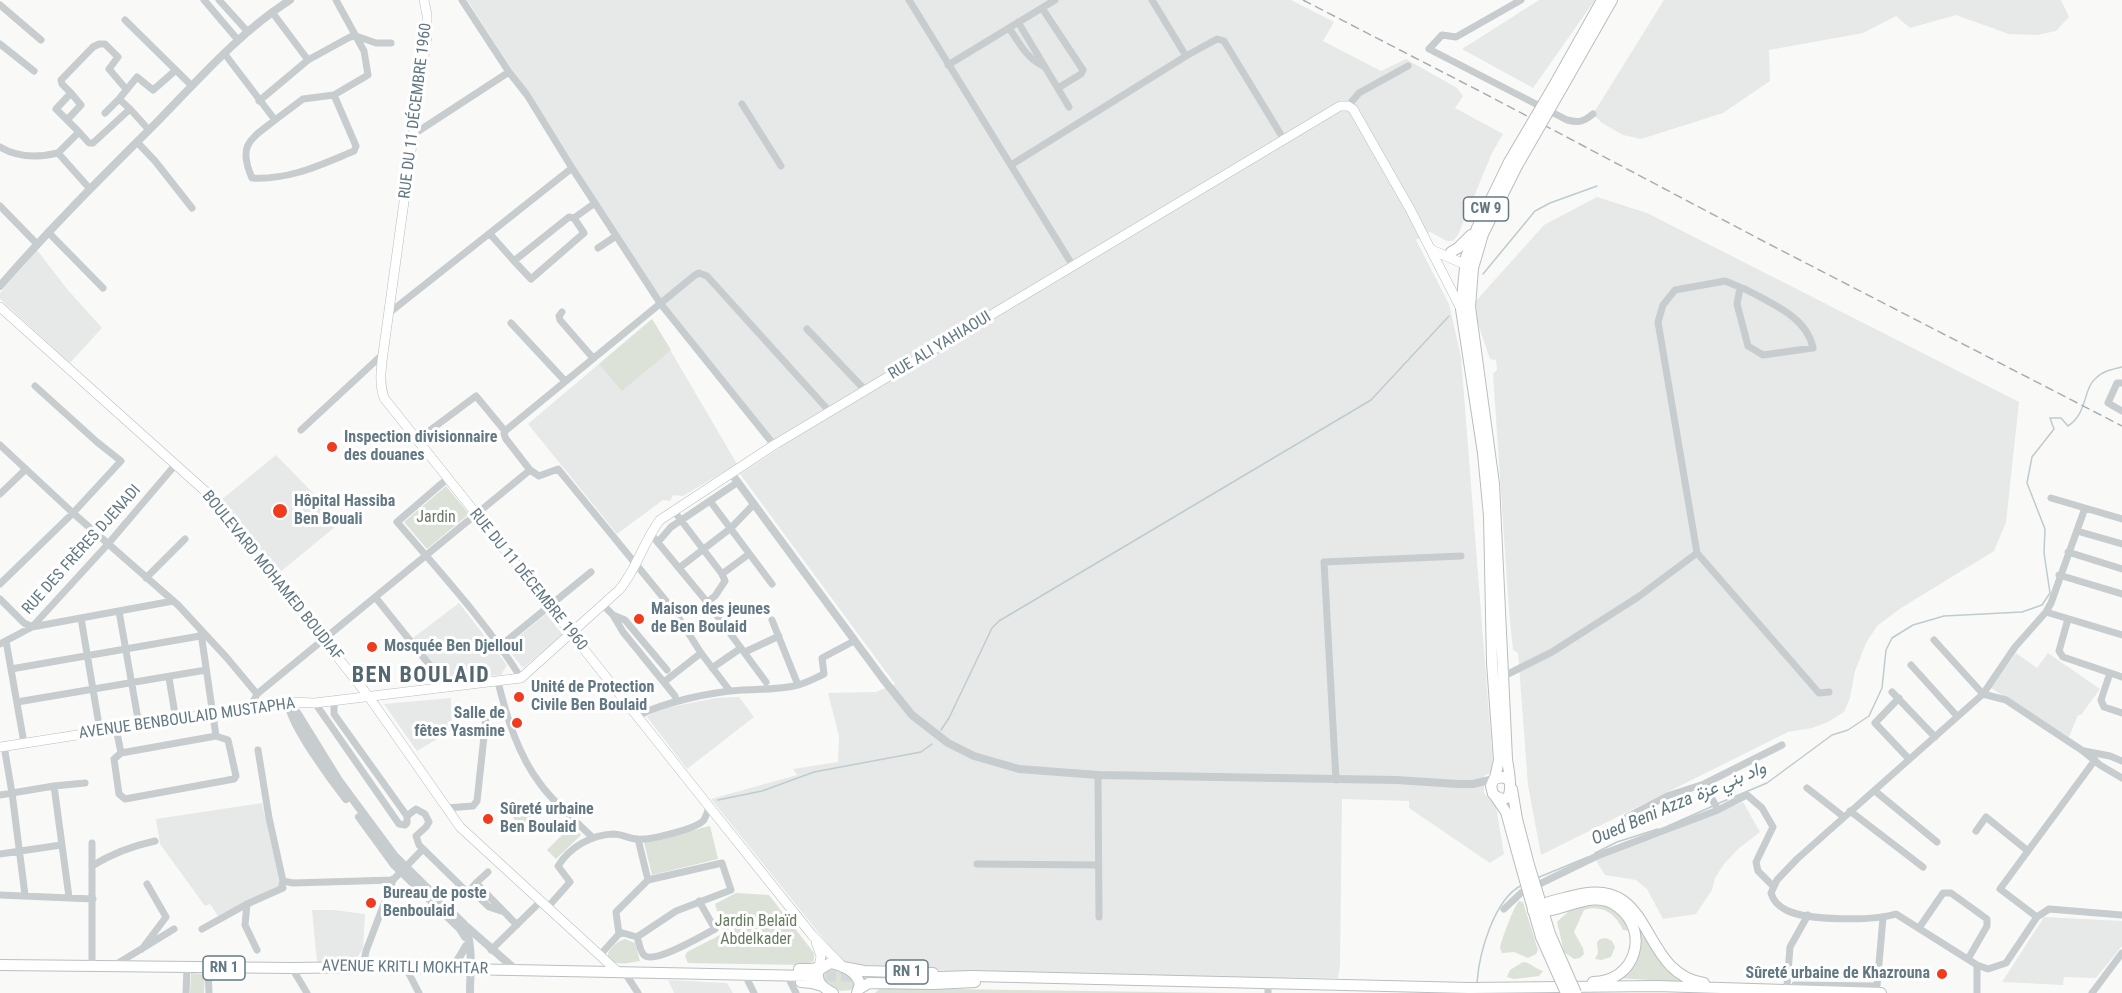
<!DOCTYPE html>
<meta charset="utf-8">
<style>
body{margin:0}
canvas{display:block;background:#f9f9f7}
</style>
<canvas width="2122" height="993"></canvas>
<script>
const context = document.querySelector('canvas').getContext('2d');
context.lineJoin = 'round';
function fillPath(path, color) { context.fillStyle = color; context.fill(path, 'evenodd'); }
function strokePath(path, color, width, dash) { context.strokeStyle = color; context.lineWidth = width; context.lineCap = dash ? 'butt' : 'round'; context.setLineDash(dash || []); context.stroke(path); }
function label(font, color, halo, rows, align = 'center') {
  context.font = font + ' "Roboto Condensed",Vazirmatn,sans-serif'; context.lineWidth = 6; context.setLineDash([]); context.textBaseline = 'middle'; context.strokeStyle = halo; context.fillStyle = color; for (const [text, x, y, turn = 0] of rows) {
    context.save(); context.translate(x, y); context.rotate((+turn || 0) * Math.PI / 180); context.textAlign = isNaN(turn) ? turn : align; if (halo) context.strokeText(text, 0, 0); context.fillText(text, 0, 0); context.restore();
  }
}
fillPath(new Path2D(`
 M467 0H1291L1334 22 1323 41 1381 71 1406 59 1457 88 1463 96 1455 108 1503 134 1492 153 1458 235 1453 241H1447L1430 232 1416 240 1449 304 1461 357 1493 765 1490 773 1484 776V793L1496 807 1504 854 1490 863 1409 808V801L1342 799 1340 965 1338 978 1035 975 866 967 848 965 838 957 711 799 797 775 793 769 838 762 839 736 828 693 876 692 895 684 740 474 780 448 665 307Z
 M1539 0H1595L1533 88 1462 49Z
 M1664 0H2061L2069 17 2056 31 2037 35 2009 34 1956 15 1910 28 1896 16 1863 33 1769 50 1770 81 1723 113 1641 139 1623 135 1602 123 1593 114Z
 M1597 197 1647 213 2019 402 2006 522 1994 551 1901 608 1877 626 1866 643 1855 671 1850 698 1844 712 1828 722 1812 728 1788 732 1541 855 1528 785 1518 653 1513 650 1509 611 1493 374 1497 370 1496 360 1490 359 1477 321 1475 302 1544 225Z
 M37 250 67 289 102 328 70 363 0 299V293Z
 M652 319 737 464 683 496 673 495 670 501 663 500 617 534 528 424Z
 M276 455 341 522 279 573 220 501Z
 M459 603 507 665 501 675 455 678 454 680 447 678V676L440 674 413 638Z
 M546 614 563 635 523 668 506 647Z
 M2016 653 2037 668 2048 653 2100 689 2081 715H2078L2069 737 1991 688Z
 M739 697 754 717 687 769 647 717 660 709 716 698Z
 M451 698 452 730 417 751 384 704Z
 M1743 802 1760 832 1738 849 1724 864 1715 878 1712 890 1696 914 1663 919 1647 889 1642 885 1636 880 1605 875 1595 859 1663 835Z
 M262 803 280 883 277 888 218 916 210 904 205 906 160 844 156 819Z
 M312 910H334L365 914 363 948 356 960 317 962Z
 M2044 917 2122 921V946L2096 978 2064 977 2063 985 2002 982Z
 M668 980 727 983 733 993H674Z`), '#e7e9e8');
fillPath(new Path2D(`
 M652 319 671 350 622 391 599 364Z
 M446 486 469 514 427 549 404 522Z
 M523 807 541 824 530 835 513 818Z
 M572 825 581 835 556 859 547 850Z
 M710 826 718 859 652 875 644 842Z
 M736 893 769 895 814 953V961L804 965 688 963 685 956 687 952 724 933 715 904Z
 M1591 896C1633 892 1639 930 1658 957 1666 968 1674 975 1685 982L1616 978C1651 959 1643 909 1606 898 1586 893 1564 903 1546 908Z
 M1519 901 1523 902 1538 950 1536 954 1528 958 1514 952 1502 953 1500 948C1501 941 1514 906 1519 901Z
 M1588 905 1612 907 1624 921 1630 931 1623 930C1616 914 1602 904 1584 910L1574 932 1583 948 1584 954 1580 958 1574 959 1564 952 1557 922 1571 909Z
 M1606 938 1612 941 1615 947 1611 957 1601 960 1595 959 1598 953 1597 942 1600 939Z
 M625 939 635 943 640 961C628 963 618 966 608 959V953C612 947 617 941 625 939Z
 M1523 962C1530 962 1535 969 1543 971L1539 976 1514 979 1507 977 1510 970Z
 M828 966 854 977 855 988C846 993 833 991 824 984L822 972Z
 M191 973 205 974 204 993H190Z
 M880 988 1225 993H875Z`), '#dce2d7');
strokePath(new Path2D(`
 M1483 274 1535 211 1550 203 1597 186
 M941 730 949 718 992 628 999 621 1371 400 1449 316
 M718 800 762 791 814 772 921 752 932 744
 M1717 804 1767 783 1832 735 1848 730 1869 716 1882 688 1886 650 1892 638 1913 625 1944 616 2022 612 2042 605 2050 593 2044 553 2045 529 2027 483 2032 457 2054 429 2050 418H2061L2068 426C2088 413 2083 388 2096 378 2103 371 2113 369 2122 367
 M1668 826 1713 806
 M1595 853 1617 842 1658 829
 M1537 878 1588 857
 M1477 983C1479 953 1494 899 1522 885`), '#bdcccf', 1.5);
strokePath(new Path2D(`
 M811 976 874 977`), '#d3d9da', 10, [10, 5]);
const secondary = new Path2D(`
 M424 0 427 15V35L383 354C381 369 379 383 384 398L715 814 812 935 843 967
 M1432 250 1471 267
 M0 307 205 491 219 507 369 697 460 827 618 972
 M0 747 288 702 315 703 521 678 619 590C637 569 643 542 660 520L774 445 1340 106H1348L1353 109 1410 209 1461 309
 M816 942 821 956 818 972`);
const primary = new Path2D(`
 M0 965 292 968 363 967 810 976
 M843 967 864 971 933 973
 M799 969H812L822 967
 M801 982 812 983 822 986
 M859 989 869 983 934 984 975 982
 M833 993C823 988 815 982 819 970L830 963C842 965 856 971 860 984L857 993`);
const trunk = new Path2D(`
 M1556 82 1602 0
 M1563 86 1612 0
 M1451 252 1458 248 1471 235
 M1495 778 1499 760 1492 663 1489 516 1483 453 1461 309 1466 257 1477 228 1509 162
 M1510 781 1503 777 1494 779 1491 786 1493 794C1519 813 1508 769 1507 759L1494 484 1470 307 1473 268 1483 234 1517 166
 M1512 789 1517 819 1529 865
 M1495 796 1506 812 1522 870
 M1537 891 1550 934
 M1529 895 1541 937
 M1533 911C1544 901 1558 900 1572 896 1657 872 1637 973 1704 983
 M1533 911C1560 916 1592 886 1618 907 1651 932 1635 982 1593 982
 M907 978 973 976 1469 988 1657 986 1881 993`);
strokePath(secondary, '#b6bec2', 10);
strokePath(primary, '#babfc2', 12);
strokePath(trunk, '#b9bec0', 12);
strokePath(new Path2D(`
 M204 0 238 40
 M219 0 248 32
 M462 0 509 72 527 95 572 168 660 303 774 445
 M909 0 1073 266
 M1152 0 1186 56
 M1521 0 1456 37 1442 35 1429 49 1567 120C1579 123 1583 122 1593 114
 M0 5 41 40
 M1042 8 1083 70 1081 74 1058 88
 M272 12 308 60
 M125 20 192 86
 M1018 22 1069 107
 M1009 28C1020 44 1027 59 1045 67
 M0 44 34 71
 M224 53 275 120C251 139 237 144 252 178 290 180 320 165 354 151L356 146 334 95
 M948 65 1055 0
 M259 101 308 60 350 37 356 36 376 43H391
 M742 104 781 166
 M1348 106 1359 93 1408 66
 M130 109 119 99 137 77 153 90 176 70
 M105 113 119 99
 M67 120 81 105 71 93
 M275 120 303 99 334 95 368 75 364 51 336 0
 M79 132 56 109 71 93 62 84 61 80 93 47 99 44H105L118 57 109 69 126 89
 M414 134 509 72
 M137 142 155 161 192 208
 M0 147C18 158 37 158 58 153
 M1011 165 1186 56 1217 39 1224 41 1283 138
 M90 189 58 153 79 132 89 143H93L130 109 149 130
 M0 206 37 244
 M48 232 103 288
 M490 234 514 261 569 217 574 218 595 203
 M598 248 616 236
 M514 261 531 279 584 233 574 218
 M562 312 559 316 560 320 593 358
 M389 313 572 168
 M511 323 565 381
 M807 329 865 390
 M2122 383H2117L2108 403 2122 411
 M301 430 383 354
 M417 440 476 396 505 431
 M0 445 73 513 178 605 227 658 257 694
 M530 470 539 476 558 469 675 612 701 653 730 691
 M447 479 397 522C440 572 486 622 521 678
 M0 494 26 469
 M2051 498 2085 508 2051 603 2046 612 2015 647 1983 694 1797 859 1777 880 1771 893C1773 900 1778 906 1786 910 1808 921 1873 921 1896 914L1977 965 1988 969 2006 963 2037 917 2049 909 2122 915
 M710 501 772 584
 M2085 508 2122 519
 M674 511 722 574 725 581 715 596 707 602
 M2077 531 2122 544
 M650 533 707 602 766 682
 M658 542 671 527 738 482
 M2068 552 2122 569
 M1697 553 1658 322 1663 305 1675 290 1725 281 1747 290C1772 304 1807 317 1813 348L1763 355 1748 346 1737 304 1740 288
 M679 568 731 528 754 504
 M722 574 749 554
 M2059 575 2122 594
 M146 578 185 539
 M0 584 73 513 121 461 97 442 35 386
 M376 598 448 688
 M0 599 24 623 32 627 173 601
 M603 605 613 615 623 632 675 696
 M119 611 139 725
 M2046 612 2122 635
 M613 615 625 620 667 670
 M81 618 100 731
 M2068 619 2059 651 2063 657 2122 677
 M772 620 798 685
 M201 633 216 736
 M1934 640 1983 694 2006 700 2083 751 2100 765 2122 778
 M6 641 24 743
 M0 644 32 627 108 544 176 464
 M499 647 591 572
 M745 652 779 636
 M1911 665 1957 716
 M712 668 741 648
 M11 669 200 636
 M2110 673 2101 700 2104 707 2122 713
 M1504 676 1552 652 1638 597 1697 553 1819 693 1829 692
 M169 678 176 720
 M498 682C507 718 518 755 541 785 556 805 576 821 593 838
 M664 682 701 653
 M1892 692 1935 737
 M1899 698 1875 723 1909 759
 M334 701V714L407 816 416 809 425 814 429 822 426 827 416 836 419 845 465 890
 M17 702 206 670
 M315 703 399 824 405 825 407 823V816
 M250 708 257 694 530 470 506 439 504 434 505 431 695 275 699 273 707 276 830 412
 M637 716C665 702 710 692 742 690 760 689 779 690 798 685 806 683 815 678 824 674L822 658 854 641
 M116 728 121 753
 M216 736 228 740 236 776 234 779 125 799 119 794 114 759 121 753Z
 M258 750 269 818 283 881 281 889
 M2084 751 2110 756 2122 761
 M1098 775 1099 917
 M1336 780 1324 562 1461 556
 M1704 784 1718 810
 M1807 788 1844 817
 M1875 791 1937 842
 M0 795 12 793 4 746
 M446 808 473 806 477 801 486 718 505 710
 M1850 811 1923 867
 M1627 817 1667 796 1704 784 1782 745
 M1976 831 1986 817 2028 851
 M92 843V966
 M0 854 61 845
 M977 864 1098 865
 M92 866C111 854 132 846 155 841
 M488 872 476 883 517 925
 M283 881 293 883 393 880V879
 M476 883 471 889 472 891 489 907 501 911
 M0 895 93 899
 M25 895 12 793 54 786
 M69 897 54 786 85 783
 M247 904 245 925 257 950
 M547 908 570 882 558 866C570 847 591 835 613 834 621 834 628 838 636 839 648 841 696 829 704 820 706 816 708 811 709 807
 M1504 909 1521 893 1597 856 1718 810 1747 795 1762 808 1773 827 1756 862 1758 871 1773 886
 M2037 917 2000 889 2095 760
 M1919 928 1943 893H1951L1987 919V926L1968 959
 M202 929 247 904 283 888
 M619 934 623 933 637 937C639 942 640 952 644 955 654 965 703 935 715 929L699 901
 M637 937 676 911 731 890 722 863 648 880
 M142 949 166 917 147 884
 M491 950 540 902
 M600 955 619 934 616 912 648 880 638 839
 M115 965 174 929
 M1977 965V993
 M208 967 209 993
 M363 967 366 951 393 880 423 849
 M292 968 307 993
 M406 968 419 993
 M625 973 638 993
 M748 981 754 993
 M790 981 796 993
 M1787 985 1790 947 1808 915
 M1795 985 1877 986 1883 918
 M186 993 187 967
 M1268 993V990
 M2092 993 2122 953`), '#c7cccf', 7);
strokePath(new Path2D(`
 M0 286C50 228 104 175 158 121 200 78 239 33 290 0
 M731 473 883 679 912 715 948 743 974 756 1019 769 1098 775 1396 780 1458 784H1473L1494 779
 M288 702 298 714 340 782 394 855 464 924C474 946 470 970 470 993
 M289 706C293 728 331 780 346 799
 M359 817 394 865 460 929 465 937
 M467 927 516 970
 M448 969 457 961 466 946`), '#c7cccf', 8);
strokePath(secondary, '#fff', 9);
strokePath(primary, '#fff', 10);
strokePath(trunk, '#fff', 10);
strokePath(new Path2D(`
 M1303 0 1491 97 1765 242 2122 426`), '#a7afb4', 1.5, [9, 4.5]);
const trunkBridge = new Path2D(`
 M1509 162 1556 82
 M1517 166 1563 86
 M1529 865 1537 891
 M1522 870 1529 895
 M1550 934 1576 993
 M1541 937 1566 993`);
strokePath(trunkBridge, '#b9bec0', 12, []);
strokePath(trunkBridge, '#fff', 10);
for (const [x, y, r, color] of [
 [332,447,6,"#f13b1e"],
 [280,511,8,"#f13b1e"],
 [639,619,6,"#f13b1e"],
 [372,647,6,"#f13b1e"],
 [519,697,6,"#f13b1e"],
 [517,723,6,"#f13b1e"],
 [488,819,6,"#f13b1e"],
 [371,903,6,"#f13b1e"],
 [1942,974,6,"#f13b1e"]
]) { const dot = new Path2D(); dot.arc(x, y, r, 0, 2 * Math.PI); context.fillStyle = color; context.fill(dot); strokePath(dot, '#fff', 2); }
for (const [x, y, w] of [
 [1486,209,45],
 [224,968,42],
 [907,972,42]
]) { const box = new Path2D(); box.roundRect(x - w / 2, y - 12, w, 24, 4.5); context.fillStyle = '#fff'; context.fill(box); strokePath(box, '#627984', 1.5); }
label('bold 15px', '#627984', null, [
 ["CW 9",1486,209],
 ["RN 1",224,968],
 ["RN 1",907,972]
]);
label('16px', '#627984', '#fff', [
 ["RUE DU 11 DÉCEMBRE 1960",416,111,-83],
 ["RUE ALI YAHIAOUI",940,346,-31],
 ["RUE DES FRÈRES DJENADI",82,550,-48],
 ["BOULEVARD MOHAMED BOUDIAF",272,576,51],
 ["RUE DU 11 DÉCEMBRE 1960",528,580,51],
 ["AVENUE BENBOULAID MUSTAPHA",187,719,-8],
 ["AVENUE KRITLI MOKHTAR",405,968,1]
]);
label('bold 16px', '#627984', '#fff', [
 ["Inspection divisionnaire",344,438],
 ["des douanes",344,456],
 ["Hôpital Hassiba",294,502],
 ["Ben Bouali",294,520],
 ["Maison des jeunes",651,610],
 ["de Ben Boulaid",651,628],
 ["Mosquée Ben Djelloul",384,647],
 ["Unité de Protection",531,688],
 ["Civile Ben Boulaid",531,706],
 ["Salle de",505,714,"right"],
 ["fêtes Yasmine",505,732,"right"],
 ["Sûreté urbaine",500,810],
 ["Ben Boulaid",500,828],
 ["Bureau de poste",383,894],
 ["Benboulaid",383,912],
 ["Sûreté urbaine de Khazrouna",1930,974,"right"]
], 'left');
label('16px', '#687b61', '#fff', [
 ["Jardin",436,518],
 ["Jardin Belaïd",756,922],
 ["Abdelkader",756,940]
]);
label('italic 18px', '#5d787e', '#fff', [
 ["Oued Beni Azza واد بني عزة",1679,804,-23]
]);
context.letterSpacing = '1.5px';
label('bold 22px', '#54666f', '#fff', [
 ["BEN BOULAID",421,676]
]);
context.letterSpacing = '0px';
</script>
